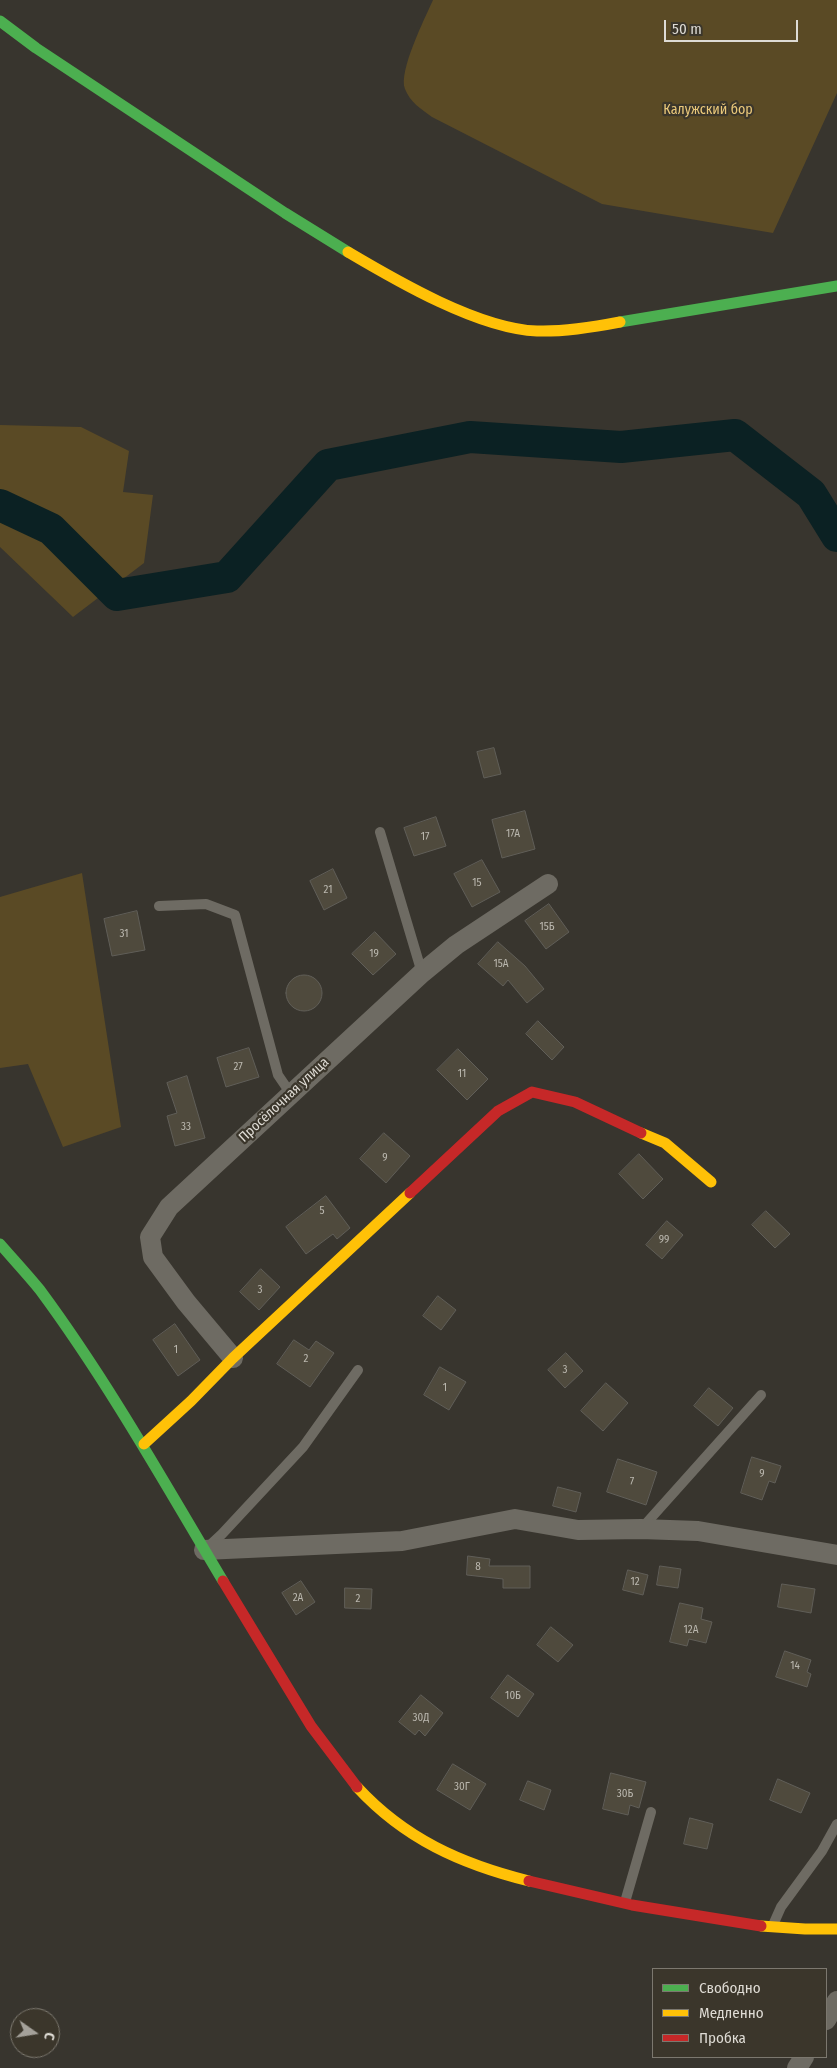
<!DOCTYPE html>
<meta charset="utf-8">
<style>
body{margin:0}
#map{position:relative;width:837px;height:2068px;overflow:hidden;background:#38352e;font-family:"Fira Sans Condensed",sans-serif}
canvas{display:block}
.legend{position:absolute;left:652px;top:1968px;width:175px;height:90px;box-sizing:border-box;background:#3b362b;border:1px solid #7c786f;margin:0;padding:6px 9px;list-style:none;font-size:15px;color:#dedbd4}
.legend li{display:flex;align-items:center;gap:10px;height:25px}
.legend b{width:25px;border:1px solid #7c786f}
.north{position:absolute;left:10px;top:2008px;width:50px;height:50px;box-sizing:border-box;background:#3b362b;border:1px solid #7c786f;border-radius:50%;rotate:103deg;font-size:14px;font-weight:700;line-height:20px;text-align:center;color:#dedbd4}
.north::after{content:'';display:block;margin:auto;width:18px;height:22px;background:#a4a19a;clip-path:polygon(50% 0,100% 100%,50% 72%,0 100%)}
.scale{position:absolute;left:664px;top:20px;width:134px;height:22px;box-sizing:border-box;border:2px solid #dedbd4;border-top:0;padding-left:6px;font-size:15px;line-height:18px;white-space:nowrap;color:#dedbd4;-webkit-text-stroke:4px #3b362b;paint-order:stroke}
</style>
<div id="map">
<canvas width="837" height="2068"></canvas>
<ul class="legend">
<li><b style="height:6px;background:#4caf50"></b>Свободно</li>
<li><b style="height:6px;background:#ffc107"></b>Медленно</li>
<li><b style="height:6px;background:#c62828"></b>Пробка</li>
</ul>
<div class="north">С</div>
<div class="scale">50 m</div>
</div>
<script>
const context = document.querySelector('canvas').getContext('2d');
context.lineJoin = 'round';
function fillPath(path, color) { context.fillStyle = color; context.fill(path, 'evenodd'); }
function strokePath(path, color, width, dash) { context.strokeStyle = color; context.lineWidth = width; context.lineCap = dash ? 'butt' : 'round'; context.setLineDash(dash || []); context.stroke(path); }
function label(font, color, halo, rows, align = 'center') {
  context.font = font + ' "Fira Sans Condensed",sans-serif'; context.lineWidth = 4.5; context.setLineDash([]); context.textBaseline = 'middle'; context.strokeStyle = halo; context.fillStyle = color; for (const [text, x, y, turn = 0] of rows) {
    context.save(); context.translate(x, y); context.rotate((+turn || 0) * Math.PI / 180); context.textAlign = isNaN(turn) ? turn : align; if (halo) context.strokeText(text, 0, 0); context.fillText(text, 0, 0); context.restore();
  }
}
fillPath(new Path2D(`
 M433 0H837V93L773 233 602 204 432 117C421 109 410 102 405 89 398 72 425 18 433 0Z
 M0 425 81 427 129 451 123 492 153 495 144 563 73 617 0 547Z
 M82 873 121 1127 63 1147 28 1064 0 1068V897Z`), '#5a4a25');
strokePath(new Path2D(`
 M0 505 51 529 117 595 227 577 328 465 470 437 621 447 735 435 811 494 837 536`), '#0b2123', 32);
const building = new Path2D(`
 M494 748 501 774 484 778 477 752Z
 M525 811 535 849 502 858 492 820Z
 M436 817 446 846 414 856 404 828Z
 M482 860 500 892 472 907 454 874Z
 M333 869 347 898 324 910 310 881Z
 M549 904 569 932 546 949 525 921Z
 M137 911 145 950 112 956 104 919Z
 M375 932 396 954 373 975 352 954Z
 M498 942 525 966 544 989 527 1003 508 980 503 986 478 964Z
 M286 993a18 18 0 1 1 36 0a18 18 0 1 1-36 0Z
 M538 1021 564 1047 552 1060 526 1034Z
 M249 1048 259 1077 226 1087 217 1058Z
 M458 1049 488 1079 467 1100 437 1070Z
 M187 1076 205 1138 175 1146 167 1116 177 1113 167 1083Z
 M384 1133 410 1156 386 1183 360 1159Z
 M639 1154 663 1179 643 1199 619 1174Z
 M326 1196 350 1228 337 1239 333 1234 306 1254 286 1227Z
 M766 1211 790 1234 775 1248 752 1225Z
 M667 1221 683 1235 662 1259 646 1245Z
 M261 1269 280 1287 259 1310 240 1292Z
 M438 1296 456 1310 441 1330 423 1316Z
 M175 1324 200 1360 178 1376 153 1340Z
 M294 1340 309 1350 316 1341 334 1353 310 1387 277 1364Z
 M566 1353 583 1371 565 1388 548 1370Z
 M440 1367 466 1382 449 1410 424 1395Z
 M606 1383 628 1403 603 1431 581 1411Z
 M709 1388 733 1408 718 1426 694 1406Z
 M752 1457 781 1466 775 1483 769 1481 762 1500 741 1493Z
 M618 1459 657 1472 646 1505 607 1492Z
 M558 1487 581 1493 576 1512 553 1506Z
 M468 1556 490 1559 489 1566H530V1588H503V1579L467 1575Z
 M660 1566 681 1569 678 1588 657 1585Z
 M628 1570 648 1575 643 1595 623 1590Z
 M301 1581 315 1602 296 1615 282 1593Z
 M782 1584 815 1589 811 1613 778 1607Z
 M345 1588 372 1589 371 1609 345 1608Z
 M680 1603 703 1608 701 1619 712 1622 706 1643 689 1639 687 1646 670 1642Z
 M551 1627 573 1645 558 1662 537 1645Z
 M785 1651 811 1660 807 1672 811 1674 807 1687 776 1677Z
 M508 1675 534 1694 518 1717 491 1698Z
 M421 1695 443 1713 425 1736 419 1730 415 1735 399 1722Z
 M453 1764 486 1784 470 1810 437 1790Z
 M611 1773 646 1782 639 1808 630 1805 628 1815 603 1809Z
 M778 1779 810 1793 801 1813 770 1800Z
 M528 1781 551 1790 544 1810 520 1800Z
 M690 1818 713 1824 707 1849 684 1844Z`);
fillPath(building, '#4f4a3d');
strokePath(building, '#605e58', 1);
strokePath(new Path2D(`
 M380 832 422 973
 M159 906 206 904 235 915 278 1075 291 1094
 M642 1528 761 1395
 M207 1548 222 1534 303 1447 358 1370
 M625 1902 651 1812
 M773 1925 781 1907 822 1851 837 1824`), '#6e6b63', 10);
strokePath(new Path2D(`
 M233 1358 186 1302 153 1257 150 1237 169 1207 422 973 456 945 548 884
 M204 1550 402 1541 515 1519 578 1530 641 1529 698 1531 837 1555
 M826 2020 837 2001
 M797 2068 804 2057`), '#6e6b63', 20);
strokePath(new Path2D(`
 M0 21 36 48 285 213 348 252
 M620 322 837 286
 M0 1244C13 1259 27 1274 40 1290 108 1382 164 1482 223 1581`), '#4caf50', 11);
strokePath(new Path2D(`
 M348 252C397 281 479 329 537 331 564 332 594 327 620 322
 M641 1133 665 1143 711 1182
 M144 1444 191 1401 233 1358 410 1193
 M357 1787C405 1839 461 1864 529 1881
 M761 1926 805 1929H837`), '#ffc107', 11);
strokePath(new Path2D(`
 M410 1193 498 1111 532 1092 575 1102 641 1133
 M223 1581 311 1726 357 1787
 M529 1881 632 1905 761 1926`), '#c62828', 11);
label('11px', '#bab7ae', null, [
 ["17А",513,834],
 ["17",425,837],
 ["15",477,883],
 ["21",328,890],
 ["15Б",547,927],
 ["31",124,934],
 ["19",374,954],
 ["15А",501,964],
 ["27",238,1067],
 ["11",462,1074],
 ["33",186,1127],
 ["9",385,1158],
 ["5",322,1211],
 ["99",664,1240],
 ["3",260,1290],
 ["1",176,1350],
 ["2",306,1359],
 ["3",565,1370],
 ["1",445,1388],
 ["9",762,1474],
 ["7",632,1482],
 ["8",478,1567],
 ["12",635,1582],
 ["2А",298,1598],
 ["2",358,1599],
 ["12А",691,1630],
 ["14",795,1666],
 ["10Б",513,1696],
 ["30Д",421,1718],
 ["30Г",462,1787],
 ["30Б",625,1794]
]);
label('14px', '#eac87a', '#3b362b', [
 ["Калужский бор",708,110]
]);
label('14px', '#dedbd4', '#3b362b', [
 ["Просёлочная улица",284,1100,-43]
]);
</script>
